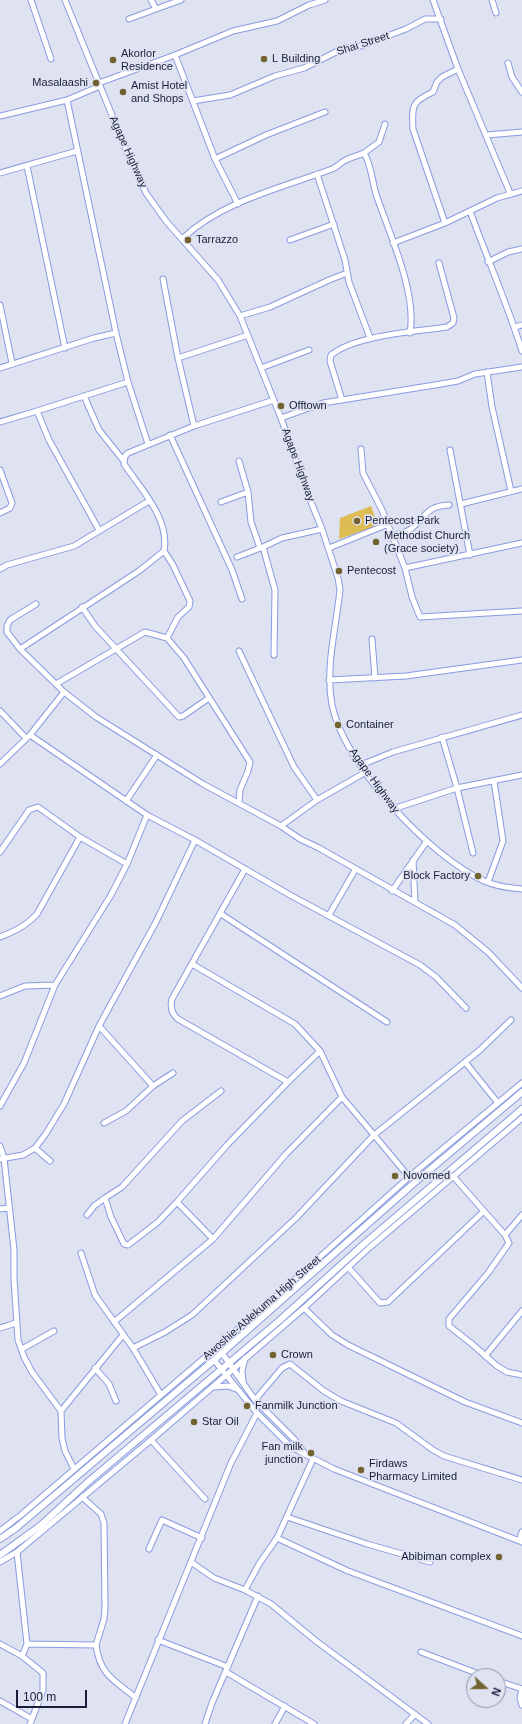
<!DOCTYPE html>
<style>
body{margin:0}
#map{position:relative;width:522px;height:1724px;overflow:hidden;background:#dee2f1;font-family:Helvetica,sans-serif}
canvas{display:block}
.north{position:absolute;left:466px;top:1668px;width:40px;height:40px;box-sizing:border-box;background:#dee2f1;border:1px solid #8f94a8;border-radius:50%;rotate:111deg;font-size:11px;font-weight:700;line-height:16px;text-align:center;color:#191f3a}
.north::after{content:'';display:block;margin:auto;width:14px;height:18px;background:#726230;clip-path:polygon(50% 0,100% 100%,50% 72%,0 100%)}
.scale{position:absolute;left:16px;top:1690px;width:71px;height:18px;box-sizing:border-box;border:2px solid #191f3a;border-top:0;padding-left:5px;font-size:12px;line-height:14px;white-space:nowrap;color:#191f3a;-webkit-text-stroke:3px #dee2f1;paint-order:stroke}
</style>
<div id="map">
<canvas width="522" height="1724"></canvas>
<div class="north">N</div>
<div class="scale">100 m</div>
</div>
<script>
const context = document.querySelector('canvas').getContext('2d');
context.lineJoin = 'round';
function fillPath(path, color) { context.fillStyle = color; context.fill(path, 'evenodd'); }
function strokePath(path, color, width, dash) { context.strokeStyle = color; context.lineWidth = width; context.lineCap = dash ? 'butt' : 'round'; context.setLineDash(dash || []); context.stroke(path); }
function label(font, color, halo, rows, align = 'center') {
  context.font = font + ' Helvetica,sans-serif'; context.lineWidth = 3.5; context.setLineDash([]); context.textBaseline = 'middle'; context.strokeStyle = halo; context.fillStyle = color; for (const [text, x, y, turn = 0] of rows) {
    context.save(); context.translate(x, y); context.rotate((+turn || 0) * Math.PI / 180); context.textAlign = isNaN(turn) ? turn : align; if (halo) context.strokeText(text, 0, 0); context.fillText(text, 0, 0); context.restore();
  }
}
fillPath(new Path2D(`
 M371 506 376 520 374 527 339 539 340 518Z`), '#dcbc53');
const minor = new Path2D(`
 M31 0 51 59
 M65 0 127 152 146 193 166 221 218 280 240 316 281 418 311 502 322 529 338 578 340 590C336 628 325 668 332 705 344 765 429 856 484 881 495 886 509 888 522 889
 M151 0 156 9 181 0
 M433 0 458 69 510 193
 M492 0 496 13
 M129 19 156 9
 M175 55 215 159 238 204
 M508 63 512 77 522 92
 M99 83 175 55 233 31 277 21 309 5 325 0
 M67 100 116 333 128 382 148 444
 M193 101 230 95 275 76 304 68 344 48 358 47 406 29 425 19H441
 M0 116 67 100 100 86
 M487 135 522 132
 M364 153 379 142 385 124
 M215 159 266 135 325 112
 M27 166 65 348
 M0 173 77 151
 M317 174 345 260 349 282 370 338
 M470 211C487 258 507 303 522 351
 M445 223 413 129C412 106 411 102 433 92L437 82 442 77 458 69
 M183 238C223 201 281 188 332 169 337 167 340 163 344 161 350 157 358 156 364 153 372 166 372 183 377 197 390 235 417 293 410 333
 M290 240 334 224
 M393 243 445 223 497 198 522 191
 M488 262 508 252 522 249
 M163 279 178 358 194 426
 M0 305 12 363
 M240 316 270 307 329 280 347 273
 M515 327 522 325
 M178 358 248 335
 M0 368 94 338 116 333
 M261 368 309 350
 M487 372 492 407 511 491
 M84 396 99 430 123 460
 M342 400 330 361 331 355C356 335 414 332 447 327L453 323 454 318 439 263
 M281 418 323 403 435 385 458 381 475 374 522 367
 M0 422 37 411
 M170 435 232 570 242 599
 M361 449 363 473 382 510 405 568 412 597 420 617 522 611
 M450 450 470 555
 M239 461 248 492 251 522 260 548
 M0 470 12 503 10 508 0 513
 M221 502 248 492
 M461 504 522 489
 M99 530 49 440 37 411 128 382
 M391 536C398 534 407 533 412 528 427 515 427 506 449 505
 M329 548 386 525
 M164 551 173 565 190 601 189 607 178 617 167 638 184 658 250 762 248 771 240 790 239 803
 M237 557 263 547
 M405 568 522 543
 M0 569 7 565 74 546 149 501
 M36 604 10 620 7 626V632L20 649 64 692 96 717 203 784 281 826 300 839 319 848 455 925 488 952 522 988
 M82 607 95 626 179 717 183 716 209 698
 M372 639 375 678
 M20 649 139 571 164 551C170 519 141 489 124 464L125 456 128 453 194 426 274 400
 M239 651 294 767 317 800
 M274 655 275 590 263 547 282 538 322 529
 M329 680 406 676 522 660
 M56 684 145 632 167 638
 M0 711 26 738
 M30 735 147 815 195 840 290 895 420 965 436 977 466 1008
 M442 737 457 788 473 853
 M0 764 30 735 64 692
 M361 765 393 752 522 715
 M126 801 157 755
 M393 809 457 788 522 775
 M281 826 317 800 366 772
 M0 852 29 810 38 807 80 837 127 864
 M413 860 415 902
 M245 869 172 999C170 1007 172 1014 178 1019L288 1082
 M488 882 503 841 494 781
 M392 891 427 841
 M221 914 387 1022
 M329 915 355 870
 M0 937C15 931 26 926 37 914L80 837
 M192 964 295 1024 320 1051 342 1097
 M0 996 25 986 55 985
 M99 1026 153 1086
 M465 1062 498 1103
 M221 1091 182 1121 122 1187 105 1198 111 1217 124 1244 128 1245 158 1222 177 1202 227 1145 288 1082 320 1051
 M0 1106 24 1063 55 985 111 895 127 864 147 815
 M104 1123 126 1111 153 1086 173 1073
 M0 1146 4 1158 14 1250V1279L18 1340 24 1357 32 1372 61 1411 62 1438 65 1451 74 1469
 M35 1148 50 1161
 M0 1159 23 1155 35 1148 45 1135 64 1104 99 1026 156 922 195 840
 M453 1176 505 1235 509 1243 488 1273 449 1319V1326L472 1344 497 1366 507 1372 522 1375
 M177 1202 213 1239
 M0 1209 9 1208
 M87 1215 94 1206 105 1198
 M505 1235 522 1215
 M81 1253 95 1295 133 1348 161 1395
 M348 1267 380 1303 388 1302 483 1212
 M304 1308 332 1335 348 1345 465 1402 522 1423
 M114 1322 213 1239 286 1154 342 1097 374 1135 480 1050 511 1020
 M0 1328 16 1323
 M133 1348 165 1332 192 1315 296 1218 374 1135 409 1177
 M22 1349 54 1331
 M222 1353 255 1400 294 1439 305 1454
 M485 1356 522 1311
 M214 1360 257 1413 291 1447 334 1469 522 1542
 M95 1368 109 1384 116 1401
 M243 1381 242 1371 245 1358
 M213 1387 228 1386 236 1389
 M255 1400 282 1368 290 1364 324 1391 341 1401 396 1423 433 1450 444 1456 522 1480
 M61 1411 123 1335
 M151 1440 205 1499
 M287 1517 367 1544 430 1562
 M0 1531 21 1515 272 1300 409 1177 522 1083
 M277 1538 348 1571 522 1636
 M519 1541 522 1532
 M149 1549 162 1520 202 1538
 M17 1552 27 1644 22 1656
 M0 1562 17 1552 151 1440 304 1308 369 1248 522 1118
 M191 1562 214 1578 245 1590 271 1604 316 1641 428 1724
 M245 1590 259 1564 277 1538 313 1459
 M158 1640 228 1667
 M0 1644 22 1656 43 1673V1690L30 1724
 M27 1644 96 1645 104 1619 105 1608 104 1523 101 1514 82 1497
 M96 1645C100 1675 114 1680 136 1698
 M421 1652 484 1676
 M226 1672 314 1724
 M498 1681 522 1689
 M522 1689 520 1698 522 1705
 M0 1701 32 1719
 M125 1724 231 1463 257 1413
 M205 1724 212 1703 258 1596
 M275 1724 285 1706
 M406 1724 415 1714`);
const major = new Path2D(`
 M0 1539 16 1528 214 1360 413 1184 522 1092
 M0 1555 40 1526 89 1481 280 1320 365 1243 522 1109`);
strokePath(minor, '#899be0', 7);
strokePath(major, '#899be0', 8);
strokePath(minor, '#fff', 5);
strokePath(major, '#fff', 6);
for (const [x, y, r, color] of [
 [264,59,4,"#726230"],
 [113,60,4,"#726230"],
 [96,83,4,"#726230"],
 [123,92,4,"#726230"],
 [188,240,4,"#726230"],
 [281,406,4,"#726230"],
 [357,521,4,"#726230"],
 [376,542,4,"#726230"],
 [339,571,4,"#726230"],
 [338,725,4,"#726230"],
 [478,876,4,"#726230"],
 [395,1176,4,"#726230"],
 [273,1355,4,"#726230"],
 [247,1406,4,"#726230"],
 [194,1422,4,"#726230"],
 [311,1453,4,"#726230"],
 [361,1470,4,"#726230"],
 [499,1557,4,"#726230"]
]) { const dot = new Path2D(); dot.arc(x, y, r, 0, 2 * Math.PI); context.fillStyle = color; context.fill(dot); strokePath(dot, '#dee2f1', 1.5); }
label('11px', '#191f3a', '#dee2f1', [
 ["Shai Street",363,44,-18],
 ["Agape Highway",128,152,66],
 ["Agape Highway",298,465,70],
 ["Agape Highway",374,781,54],
 ["Awoshie-Ablekuma High Street",262,1308,-41]
]);
label('11px', '#191f3a', '#dee2f1', [
 ["Akorlor",121,54],
 ["Residence",121,67],
 ["L Building",272,59],
 ["Masalaashi",88,83,"right"],
 ["Amist Hotel",131,86],
 ["and Shops",131,99],
 ["Tarrazzo",196,240],
 ["Offtown",289,406],
 ["Pentecost Park",365,521],
 ["Methodist Church",384,536],
 ["(Grace society)",384,549],
 ["Pentecost",347,571],
 ["Container",346,725],
 ["Block Factory",470,876,"right"],
 ["Novomed",403,1176],
 ["Crown",281,1355],
 ["Fanmilk Junction",255,1406],
 ["Star Oil",202,1422],
 ["Fan milk",303,1447,"right"],
 ["junction",303,1460,"right"],
 ["Firdaws",369,1464],
 ["Pharmacy Limited",369,1477],
 ["Abibiman complex",491,1557,"right"]
], 'left');
</script>
